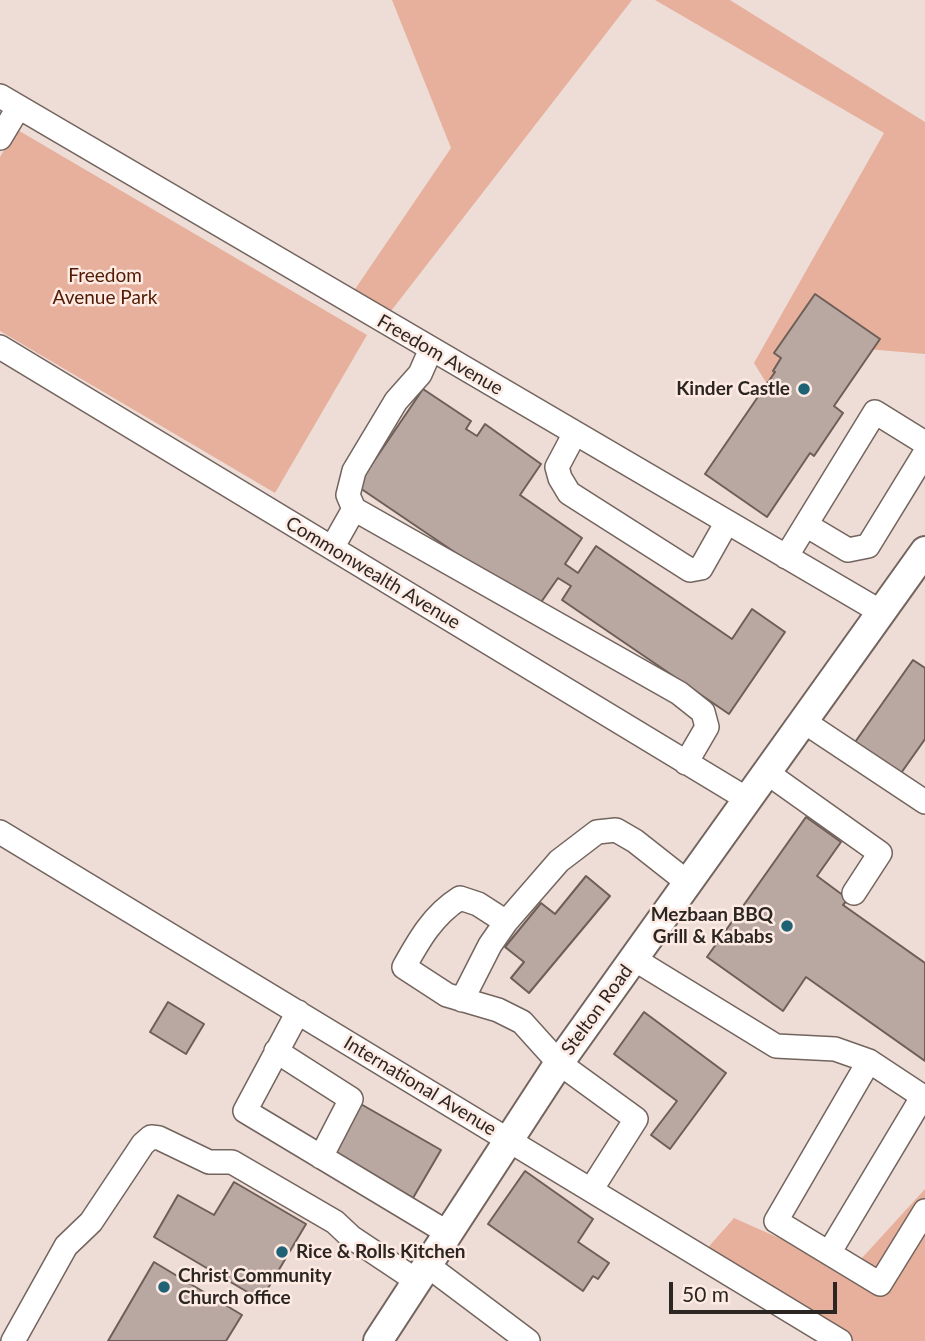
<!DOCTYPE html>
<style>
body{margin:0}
#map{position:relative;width:925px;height:1341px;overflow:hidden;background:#eedcd6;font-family:Lato,sans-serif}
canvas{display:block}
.scale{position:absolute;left:669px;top:1282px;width:168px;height:32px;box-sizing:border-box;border:4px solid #2c2623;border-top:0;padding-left:9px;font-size:21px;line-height:24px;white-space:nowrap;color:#2c2623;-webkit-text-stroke:5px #fceae3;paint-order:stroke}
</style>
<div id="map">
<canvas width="925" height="1341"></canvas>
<div class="scale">50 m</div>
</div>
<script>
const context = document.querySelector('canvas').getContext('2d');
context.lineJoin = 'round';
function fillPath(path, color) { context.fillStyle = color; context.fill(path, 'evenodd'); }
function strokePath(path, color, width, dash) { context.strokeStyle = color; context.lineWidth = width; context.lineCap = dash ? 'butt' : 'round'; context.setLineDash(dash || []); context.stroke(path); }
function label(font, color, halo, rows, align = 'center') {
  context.font = font + ' Lato,sans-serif'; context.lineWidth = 5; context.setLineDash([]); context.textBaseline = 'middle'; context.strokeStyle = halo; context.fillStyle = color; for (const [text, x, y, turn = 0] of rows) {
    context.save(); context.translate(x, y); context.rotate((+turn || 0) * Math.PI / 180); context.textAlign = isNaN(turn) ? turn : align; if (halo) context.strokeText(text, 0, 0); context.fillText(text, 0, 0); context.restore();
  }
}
fillPath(new Path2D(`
 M392 0H632L384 320 349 298 451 148Z
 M655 0H730L925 122V354L844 347 772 392 754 363 884 133Z
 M16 129 367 335 275 493 0 331V157Z
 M925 1189V1341H853L697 1260 734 1218 851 1270Z`), '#e6b09c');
const building = new Path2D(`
 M815 294 880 339 834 406 843 413 814 456 810 453 767 517 705 474 775 372 773 371 781 358 774 353Z
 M423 389 471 421 466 429 477 436 485 424 541 464 520 495 582 538 565 564 578 573 596 546 732 639 752 609 785 632 729 714 562 600 571 586 558 578 537 608 357 486Z
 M913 660 925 668V739L899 776 853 745Z
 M806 817 841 842 817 876 848 899 843 905 925 963V1061L806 977 783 1011 707 957Z
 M586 876 610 896 529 993 511 978 524 962 505 947 541 903 555 914Z
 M168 1002 204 1024 186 1054 150 1032Z
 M644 1012 726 1073 670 1149 651 1135 677 1101 614 1054Z
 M359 1103 441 1150 413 1198 332 1150Z
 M525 1171 593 1219 578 1242 609 1263 598 1279 593 1276 583 1291 488 1224Z
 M234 1182 306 1224 261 1300 154 1237 178 1195 214 1215Z
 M154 1262 242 1315 226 1341H108Z`);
fillPath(building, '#b9a8a1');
strokePath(building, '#6d5e58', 2);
const minor = new Path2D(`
 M0 96 881 612
 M0 138 18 108
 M0 347 747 799
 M431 349 420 374 396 401 354 471 348 495 354 509 679 693 703 712 707 727 686 763
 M575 433 557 467 560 478 569 493 690 570 701 568 727 522
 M806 525 848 550 868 546 925 453
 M332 548 354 509
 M786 557 875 412 925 443
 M803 721 925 802
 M766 772 880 853 854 893
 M0 832 840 1341
 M506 922 478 904 460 898C433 915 419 940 404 967L447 995 498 1010 522 1022 559 1063 636 1119 591 1190
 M634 959 776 1046 835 1049 869 1061 925 1098
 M462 1000 490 945 506 922 559 861 597 832 616 830 635 841 687 882
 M298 1012 245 1111 448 1233
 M276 1051 351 1099 321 1157
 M869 1061 776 1221 880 1284 925 1211
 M829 1253 923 1096
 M427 1265 528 1341
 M13 1341 66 1246 91 1222 143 1144 151 1137 159 1138 209 1162H232L335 1222 351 1237 417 1281`);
const major = new Path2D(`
 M378 1341 559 1063 925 551`);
strokePath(minor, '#73645e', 26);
strokePath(major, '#73645e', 32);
strokePath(minor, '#fff', 23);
strokePath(major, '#fff', 28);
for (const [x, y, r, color] of [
 [804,389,7,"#1f6275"],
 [787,926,7,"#1f6275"],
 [282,1252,7,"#1f6275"],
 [164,1287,7,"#1f6275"]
]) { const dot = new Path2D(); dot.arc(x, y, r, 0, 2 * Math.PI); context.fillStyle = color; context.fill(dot); strokePath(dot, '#fceae3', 2.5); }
label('19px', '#521a02', '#fceae3', [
 ["Freedom",105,276],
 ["Avenue Park",105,298]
]);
label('19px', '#2c2623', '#fceae3', [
 ["Freedom Avenue",440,355,30],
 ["Commonwealth Avenue",373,573,31],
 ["Stelton Road",597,1010,-54],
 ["International Avenue",420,1086,31]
]);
label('bold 19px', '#2c2623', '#fceae3', [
 ["Kinder Castle",790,389],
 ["Mezbaan BBQ",773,915],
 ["Grill & Kababs",773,937],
 ["Rice & Rolls Kitchen",296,1252,"left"],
 ["Christ Community",178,1276,"left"],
 ["Church office",178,1298,"left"]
], 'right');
</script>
